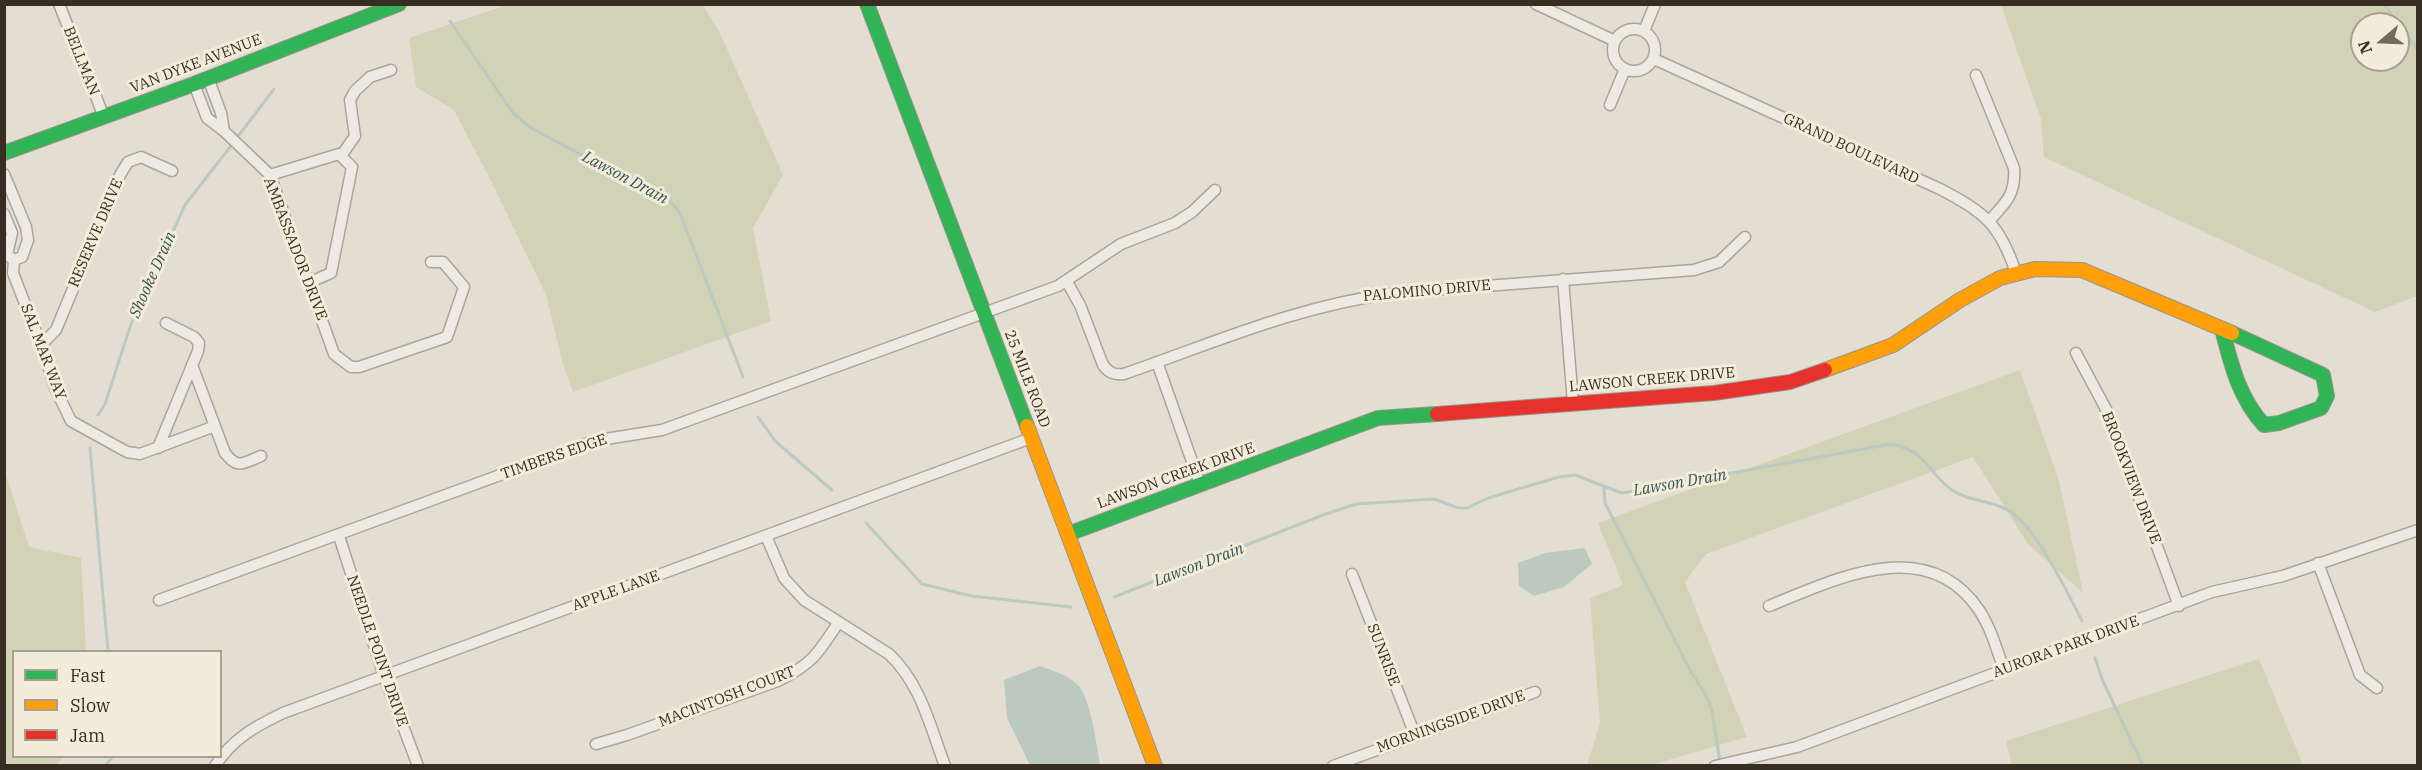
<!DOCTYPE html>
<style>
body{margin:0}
#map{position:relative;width:2422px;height:770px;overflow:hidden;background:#e4ded2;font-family:"IBM Plex Serif",serif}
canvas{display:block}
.frame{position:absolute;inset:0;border:6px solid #382d23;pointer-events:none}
.legend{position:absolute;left:12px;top:650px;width:210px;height:108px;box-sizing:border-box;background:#f3ecda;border:2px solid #a8a091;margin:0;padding:8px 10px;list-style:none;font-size:18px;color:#382d23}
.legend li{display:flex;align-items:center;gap:12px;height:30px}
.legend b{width:30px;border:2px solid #a8a091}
.north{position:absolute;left:2350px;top:12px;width:60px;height:60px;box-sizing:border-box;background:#f3ecda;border:2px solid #a8a091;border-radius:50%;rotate:251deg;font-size:16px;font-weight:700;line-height:24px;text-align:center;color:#382d23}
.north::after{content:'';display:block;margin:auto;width:21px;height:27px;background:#746b60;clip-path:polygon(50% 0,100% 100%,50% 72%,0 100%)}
</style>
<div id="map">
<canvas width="2422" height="770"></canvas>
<div class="frame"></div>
<ul class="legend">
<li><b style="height:8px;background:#30b455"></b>Fast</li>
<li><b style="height:8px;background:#ff9f0a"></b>Slow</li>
<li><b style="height:8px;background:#e5322d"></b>Jam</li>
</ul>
<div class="north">N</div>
</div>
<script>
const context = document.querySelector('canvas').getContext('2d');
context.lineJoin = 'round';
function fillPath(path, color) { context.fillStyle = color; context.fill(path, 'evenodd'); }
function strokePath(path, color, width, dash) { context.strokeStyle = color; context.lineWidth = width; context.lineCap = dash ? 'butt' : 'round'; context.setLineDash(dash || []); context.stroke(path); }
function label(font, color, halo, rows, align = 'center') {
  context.font = font + ' "IBM Plex Serif",serif'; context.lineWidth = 6; context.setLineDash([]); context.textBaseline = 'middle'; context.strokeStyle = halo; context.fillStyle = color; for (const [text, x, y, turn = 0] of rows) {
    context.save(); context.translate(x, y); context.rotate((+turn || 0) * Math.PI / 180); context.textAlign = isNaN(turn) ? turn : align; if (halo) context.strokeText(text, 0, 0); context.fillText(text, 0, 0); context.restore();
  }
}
fillPath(new Path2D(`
 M507 5H703L720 33 783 175 753 228 771 321 573 392 563 364 546 295 491 181 454 110 416 87 409 38Z
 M2001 5H2417V296L2375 312 2044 157 2041 119ZM2362 24H2398V60H2362Z
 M2020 370 2059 481 2083 593 2028 544 1973 457 1706 554 1685 582 1747 737 1651 765H1587L1600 723 1590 598 1623 585 1598 523Z
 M5 472 29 547 81 558 86 651 14 652V756L63 757 57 765H5Z
 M2259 659 2303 765H2012L2006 741Z`), '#d2d2b6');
fillPath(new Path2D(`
 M1585 548 1592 564 1564 587 1534 596 1519 586 1518 563 1545 553Z
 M1040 666C1054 671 1072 676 1081 689 1091 704 1097 746 1100 765H1030L1007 718 1004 680Z`), '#bcc9c1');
strokePath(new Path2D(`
 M2384 4 2398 24
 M450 21 513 113 531 128 651 192 668 198 680 213 743 377
 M2398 24 2418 50
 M239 135 274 89
 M98 415 105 404 131 324 185 205 230 147
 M758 417 775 441 832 490
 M90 448 108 652
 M1604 488 1605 503 1690 670 1708 699 1712 711 1720 762
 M866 523 922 584 972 596 1071 607
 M1114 597 1323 515 1356 504 1434 499 1458 508H1467L1488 498 1559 477 1575 475 1622 493 1891 444C1927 451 1927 472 1952 490 1969 502 1991 500 2008 510 2035 525 2068 593 2082 621
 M2095 658 2102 679 2143 766
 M105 766 113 756`), '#bcc9c1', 3);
const street = new Path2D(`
 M59 4 104 117
 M1536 4 1615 41
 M1613 50a21 21 0 1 1 42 0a21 21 0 1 1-42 0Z
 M1644 31 1655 4
 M1654 59 1940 189C1984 212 2000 224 2016 273
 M1976 75 2014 168C2016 194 2006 203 1989 221
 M208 78 221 113 224 131
 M194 84 207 118 224 131 270 175 334 354 351 367H359L447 337 464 287 443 262H431
 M1610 105 1625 69
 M341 156 355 136 350 100 355 91 370 77 391 70
 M4 174 26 227 28 240 22 257 14 260 7 255 12 233 4 214
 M270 175 339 154 352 167 331 273 308 283
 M14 260 13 273 41 345 56 390 71 421 127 452 140 454 215 426
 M1563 279 1573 403
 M1067 282 1080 305 1103 365C1109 373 1114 375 1124 374 1216 342 1297 306 1395 293L1694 270 1719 262 1745 237
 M41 345 56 330 120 175 128 162 141 157 172 171
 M2076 353 2107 411 2179 606
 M1157 362 1200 484
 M192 365 225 453C238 470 243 463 261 456
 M158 448 198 351 199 343 194 337 166 323
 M339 536 384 676 418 766
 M766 536 784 578 804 600 889 654C921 684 930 726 945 766
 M2318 563 2360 675 2377 688
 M1352 574 1415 735
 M159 600 593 441 662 430 1058 286 1121 244 1175 223 1192 212 1215 190
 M1769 606C1836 579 1927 533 1979 610 1991 628 1997 650 2004 670
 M596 744 627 735 778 681C812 664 818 654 838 623
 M215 766C232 739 256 726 283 713L1031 438
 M1333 766 1535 692
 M1715 766 1797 747 2212 592 2283 576 2418 530`);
const fast = new Path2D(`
 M867 4 1027 426
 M4 153 194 84 399 4
 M2222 329C2231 364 2239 398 2264 425L2279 423 2321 408 2327 396 2323 375 2232 333
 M1068 534 1378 418 1437 414`);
const slow = new Path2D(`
 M1825 370 1893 345 1960 300 2000 278 2035 269 2082 270 2232 333
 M1027 426 1155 766`);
const jam = new Path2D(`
 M1437 414 1714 393 1790 382 1825 370`);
strokePath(street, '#aaa49a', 13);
strokePath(fast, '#99938a', 16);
strokePath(slow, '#99938a', 16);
strokePath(jam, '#99938a', 16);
strokePath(street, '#eceae3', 10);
strokePath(fast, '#30b455', 14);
strokePath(slow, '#ff9f0a', 14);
strokePath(jam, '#e5322d', 14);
label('15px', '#382d23', '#f3ecda', [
 ["BELLMAN",81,61,68],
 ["VAN DYKE AVENUE",196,64,-21],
 ["GRAND BOULEVARD",1851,149,25],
 ["RESERVE DRIVE",96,233,-67],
 ["AMBASSADOR DRIVE",295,249,69],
 ["PALOMINO DRIVE",1427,291,-5],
 ["SAL MAR WAY",43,352,69],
 ["25 MILE ROAD",1027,379,69],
 ["LAWSON CREEK DRIVE",1652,380,-5],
 ["TIMBERS EDGE",554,457,-19],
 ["LAWSON CREEK DRIVE",1176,476,-20],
 ["BROOKVIEW DRIVE",2131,478,69],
 ["APPLE LANE",616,591,-20],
 ["AURORA PARK DRIVE",2066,647,-20],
 ["NEEDLE POINT DRIVE",377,651,71],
 ["SUNRISE",1383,655,69],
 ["MACINTOSH COURT",727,697,-21],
 ["MORNINGSIDE DRIVE",1451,722,-20]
]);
label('italic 16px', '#345654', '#f3ecda', [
 ["Lawson Drain",625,178,28],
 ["Shooke Drain",153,275,-66],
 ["Lawson Drain",1680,483,-10],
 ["Lawson Drain",1199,565,-21]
]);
</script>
